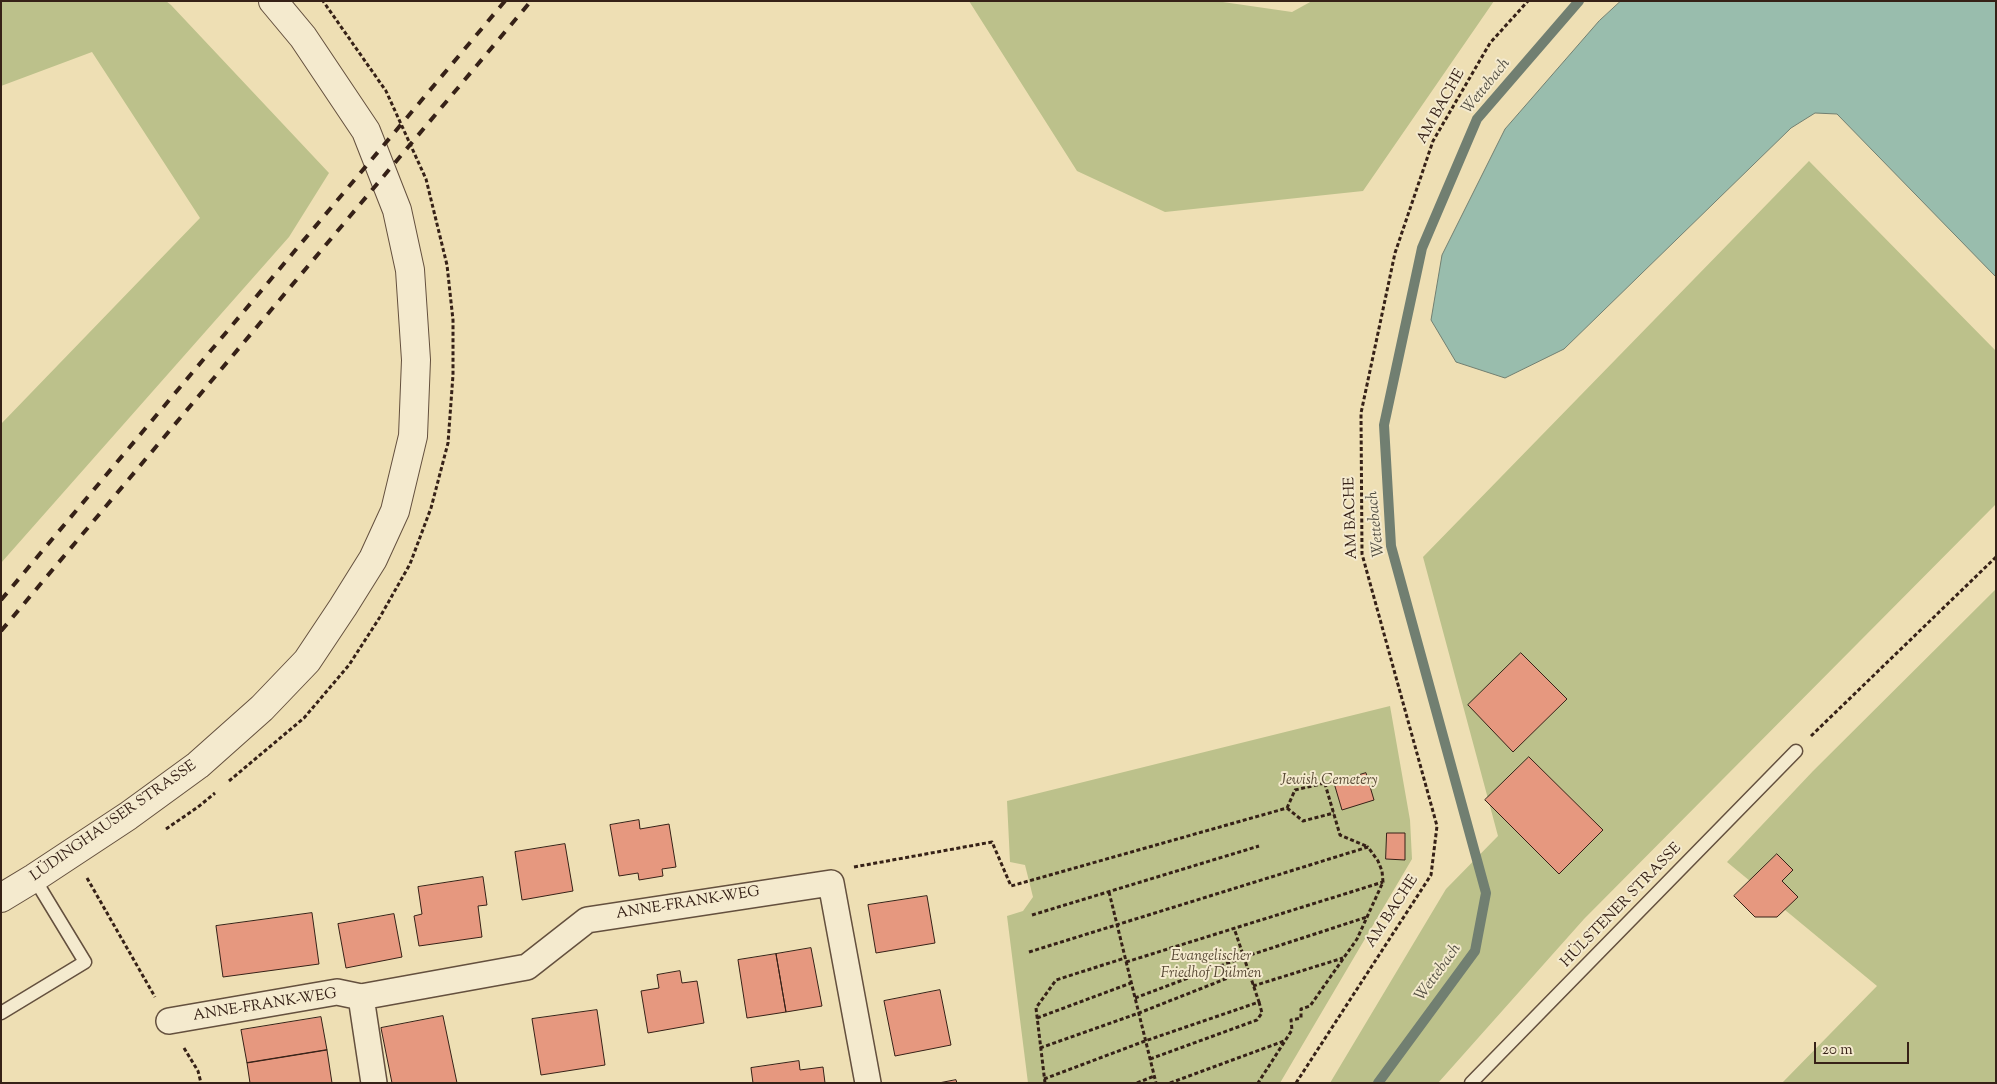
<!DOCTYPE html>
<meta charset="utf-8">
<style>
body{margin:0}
#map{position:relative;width:1997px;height:1084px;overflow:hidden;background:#eedfb4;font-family:"Sorts Mill Goudy",serif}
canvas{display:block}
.frame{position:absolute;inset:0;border:2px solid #362117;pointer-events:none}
.scale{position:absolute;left:1814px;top:1042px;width:95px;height:22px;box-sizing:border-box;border:2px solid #362117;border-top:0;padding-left:6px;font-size:15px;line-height:18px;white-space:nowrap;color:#362117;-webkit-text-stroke:4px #f4eace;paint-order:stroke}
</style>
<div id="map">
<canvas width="1997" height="1084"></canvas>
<div class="frame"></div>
<div class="scale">20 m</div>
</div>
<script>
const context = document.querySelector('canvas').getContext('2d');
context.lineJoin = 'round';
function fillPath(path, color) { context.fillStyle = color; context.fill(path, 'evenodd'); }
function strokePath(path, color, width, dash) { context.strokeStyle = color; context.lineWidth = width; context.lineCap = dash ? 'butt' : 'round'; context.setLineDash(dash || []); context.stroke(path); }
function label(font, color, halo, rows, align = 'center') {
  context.font = font + ' "Sorts Mill Goudy",serif'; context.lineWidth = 4; context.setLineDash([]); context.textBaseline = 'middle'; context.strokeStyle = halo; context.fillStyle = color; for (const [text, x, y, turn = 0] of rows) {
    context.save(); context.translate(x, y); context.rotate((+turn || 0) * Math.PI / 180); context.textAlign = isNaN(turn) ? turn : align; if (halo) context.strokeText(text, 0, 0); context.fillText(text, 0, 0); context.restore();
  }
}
fillPath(new Path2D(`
 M1 1H166L171 5 329 173 289 237 1 563V424L200 218 92 52 1 86Z
 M969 1H1216L1292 12 1312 1H1494L1363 191 1165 212 1077 171Z
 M1809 161 1996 351V504L1584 919 1438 1083H1330L1446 889 1498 836 1423 557Z
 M1996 589V1083H1782L1877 986 1727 862 1813 771Z
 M1390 706 1410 820 1412 859 1280 1083H1028L1007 916 1023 911 1033 897 1025 865 1010 862 1007 801Z`), '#bcc18b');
const water = new Path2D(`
 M1621 1H1996V277L1837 114 1815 113 1791 128 1564 349 1505 378 1456 362 1431 320 1442 255 1505 129 1599 21Z`);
fillPath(water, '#99bdad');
strokePath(water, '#717f71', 1);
strokePath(new Path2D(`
 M1378 1083 1475 951 1486 893 1391 546 1384 425 1422 248 1477 119 1579 1`), '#717f71', 10);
const building = new Path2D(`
 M1521 653 1567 699 1513 752 1468 705Z
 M1529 757 1603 830 1559 874 1485 800Z
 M1366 773 1374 800 1342 810 1334 783Z
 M639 820 640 829 669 824 676 867 662 869 663 876 639 880 638 873 619 876 610 825Z
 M1387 833H1405V860L1386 859Z
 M565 844 573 891 522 900 515 852Z
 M1777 854 1793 870 1782 881 1798 897 1777 917H1755L1734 896Z
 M483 877 487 905 478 906 482 937 419 946 414 916 422 914 418 887Z
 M927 896 935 943 876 953 868 905Z
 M312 913 319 964 223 977 216 926Z
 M394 914 402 957 346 968 338 924Z
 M811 948 822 1006 786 1012 776 954Z
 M776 954 786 1012 747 1018 738 960Z
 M680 971 682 983 697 981 704 1023 648 1033 641 991 659 988 657 975Z
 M940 990 951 1045 895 1056 884 1001Z
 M597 1010 605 1065 541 1075 532 1019Z
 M443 1016 457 1083H392L381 1028Z
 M321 1017 327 1050 247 1063 241 1030Z
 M327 1050 332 1083H250L247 1063Z
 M799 1061 800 1070 823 1067 825 1083H753L751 1068Z
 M956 1080 957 1083H939Z`);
fillPath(building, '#e6987f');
strokePath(building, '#362117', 1);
const service = new Path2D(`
 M1 1013 85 962 34 878
 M1471 1083 1796 751`);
const minor = new Path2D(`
 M169 1021 337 992 361 997
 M374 1083 361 997 527 967 587 920 831 883 868 1083`);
const tertiary = new Path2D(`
 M1 898 34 878 128 816 198 765 262 708 307 661 343 607 373 559 395 511 413 436 416 360 410 270 397 210 366 131 303 37 273 1`);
strokePath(service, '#64503e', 15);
strokePath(minor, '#64503e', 28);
strokePath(tertiary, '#64503e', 30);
strokePath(new Path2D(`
 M1811 736 1996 557
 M1323 777 1340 835 1366 846
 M229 781 304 718 349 665 380 617 410 564 431 508 448 443 453 375V320L447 265 426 179 386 91 323 1
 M1287 808 1303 821 1334 813
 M1287 808 1295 790 1325 783
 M166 829 198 807 215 793
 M854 867 992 842 1011 886 1287 808
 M87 878 155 997
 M1109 892 1156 1083
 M1032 915 1259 846
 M1029 952 1368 847 1378 861 1382 871 1383 882 1357 939 1310 1006 1301 1009V1018L1291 1020 1292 1030 1258 1083
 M1126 962 1383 882
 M1253 986 1343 958
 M1135 998 1244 957 1367 917
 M1037 1018 1131 983
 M184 1048 198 1071 201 1083
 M1040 1048 1139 1013 1248 970
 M1150 1059 1257 1020 1262 1013 1259 1002
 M1044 1079 1145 1041 1259 1002 1234 928
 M1045 1083 1036 1008 1056 980 1125 958
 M1137 1083 1154 1076
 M1170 1083 1284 1041
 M1296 1083 1431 875 1437 826 1362 554 1361 413 1395 253 1433 141 1490 43 1528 1`), '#362117', 3, [4, 2.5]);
strokePath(service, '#f4eace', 12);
strokePath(minor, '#f4eace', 25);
strokePath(tertiary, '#f4eace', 28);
strokePath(new Path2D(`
 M1 600 505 1
 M1 631 531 1`), '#362117', 4, [9, 9]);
label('15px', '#362117', '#f4eace', [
 ["AM BACHE",1442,107,-61],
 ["AM BACHE",1352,518,-92],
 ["LÜDINGHAUSER STRASSE",114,822,-35],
 ["ANNE-FRANK-WEG",688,904,-9],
 ["HÜLSTENER STRASSE",1622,906,-46],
 ["AM BACHE",1393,912,-57],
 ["ANNE-FRANK-WEG",265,1006,-9]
]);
label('italic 15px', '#584934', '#f4eace', [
 ["Jewish Cemetery",1329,781],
 ["Evangelischer",1211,957],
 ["Friedhof Dülmen",1211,974]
]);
label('italic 16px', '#545044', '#f4eace', [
 ["Wettebach",1487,87,-51],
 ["Wettebach",1377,524,-96],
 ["Wettebach",1439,973,-54]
]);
</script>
